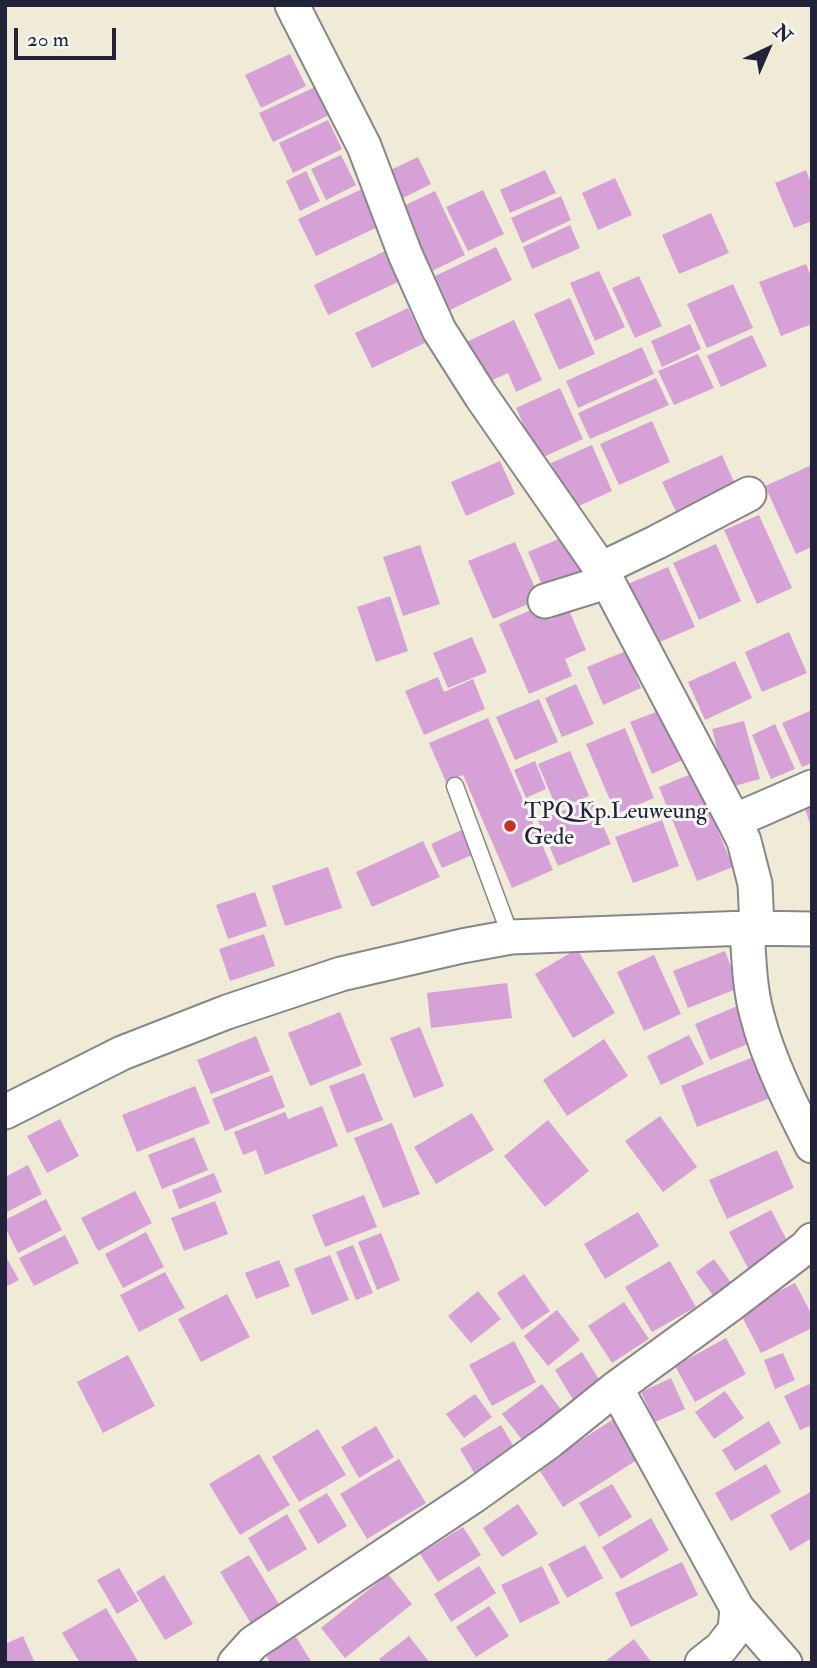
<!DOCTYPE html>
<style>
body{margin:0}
#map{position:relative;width:817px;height:1668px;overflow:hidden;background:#f0ebd7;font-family:"IM FELL Double Pica",serif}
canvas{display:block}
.frame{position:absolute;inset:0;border:7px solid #22223b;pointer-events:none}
.north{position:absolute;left:733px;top:14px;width:70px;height:70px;-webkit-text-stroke:5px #f6f6f2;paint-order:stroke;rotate:44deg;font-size:19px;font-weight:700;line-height:28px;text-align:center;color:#22223b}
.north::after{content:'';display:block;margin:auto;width:24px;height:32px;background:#22223b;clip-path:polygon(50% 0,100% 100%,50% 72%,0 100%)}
.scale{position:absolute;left:14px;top:28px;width:102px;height:32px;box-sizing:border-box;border:4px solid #22223b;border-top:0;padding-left:9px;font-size:21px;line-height:24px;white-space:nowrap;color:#22223b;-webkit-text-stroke:5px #f6f6f2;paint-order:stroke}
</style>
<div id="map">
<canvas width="817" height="1668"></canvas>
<div class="frame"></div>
<div class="north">N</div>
<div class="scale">20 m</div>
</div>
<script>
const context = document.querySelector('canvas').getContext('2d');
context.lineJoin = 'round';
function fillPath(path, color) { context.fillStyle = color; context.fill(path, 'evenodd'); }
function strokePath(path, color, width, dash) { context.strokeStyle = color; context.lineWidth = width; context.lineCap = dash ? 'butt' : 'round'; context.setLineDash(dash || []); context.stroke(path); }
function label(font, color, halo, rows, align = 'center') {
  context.font = font + ' "IM FELL Double Pica",serif'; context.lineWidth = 6; context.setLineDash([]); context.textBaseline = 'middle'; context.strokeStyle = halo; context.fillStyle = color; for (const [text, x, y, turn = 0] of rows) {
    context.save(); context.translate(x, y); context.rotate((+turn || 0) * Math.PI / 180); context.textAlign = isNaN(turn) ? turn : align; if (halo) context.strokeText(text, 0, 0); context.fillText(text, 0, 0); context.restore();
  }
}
fillPath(new Path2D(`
 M290 54 306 86 261 108 245 75Z
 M315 87 329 115 273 142 259 113Z
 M328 120 342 149 293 173 279 143Z
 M341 155 356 185 326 200 311 169Z
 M418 157 431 184 399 200 386 172Z
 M545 170 556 193 510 213 500 190Z
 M806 170 812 186V221L794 228 775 183Z
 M306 171 320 201 300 211 286 181Z
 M615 178 632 215 598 230 582 193Z
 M362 189 380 226 316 256 298 219Z
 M483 190 504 234 468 251 446 207Z
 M435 191 465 255 430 272 399 208Z
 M561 196 571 220 522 243 511 218Z
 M711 213 729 253 679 274 662 235Z
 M570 225 580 248 532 269 523 247Z
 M496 247 512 280 450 310 435 276Z
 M385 251 400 281 328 315 314 285Z
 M806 264 812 279V324L781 336 759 282Z
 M599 271 625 327 595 341 570 283Z
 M639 276 662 326 635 338 612 288Z
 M733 284 753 328 707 348 687 304Z
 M570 298 595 354 559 370 534 314Z
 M408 308 425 343 372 368 355 333Z
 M514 320 542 380 516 392 508 373 484 384 464 343Z
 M690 324 701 349 662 367 651 341Z
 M752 335 767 366 721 387 707 356Z
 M642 347 654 374 578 408 566 381Z
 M698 354 714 388 674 405 658 371Z
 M656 378 669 405 590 439 578 413Z
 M560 388 583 439 539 459 516 408Z
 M652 421 670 462 619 485 600 444Z
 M592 445 612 491 572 509 551 463Z
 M722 455 738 491 679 518 662 482Z
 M500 461 515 494 466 516 451 482Z
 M812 465V547L796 554 765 486Z
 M759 515 792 588 757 604 724 530Z
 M568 535 589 582 548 599 528 552Z
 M515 542 540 599 493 619 468 561Z
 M716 544 741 601 699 620 673 563Z
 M420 545 440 604 403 616 383 557Z
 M668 567 695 627 655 644 628 584Z
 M390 596 408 651 376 662 357 607Z
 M542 605 549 620 569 610 586 650 565 659 572 676 529 694 499 624Z
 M789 632 807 673 762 692 745 652Z
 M472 637 487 672 448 688 433 653Z
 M626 651 641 688 603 705 587 667Z
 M735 661 752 698 705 720 688 682Z
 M438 677 444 692 473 679 485 709 424 735 405 691Z
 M576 684 594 724 562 737 545 698Z
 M539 699 558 742 515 760 496 717Z
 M664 709 685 759 652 774 630 722Z
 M810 711 812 715V763L802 767 782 723Z
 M488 718 553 870 512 888 463 775 446 782 429 743Z
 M744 721 760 779 727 788 712 729Z
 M775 724 795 769 771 779 752 735Z
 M625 728 654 798 616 814 586 744Z
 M570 751 589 796 557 809 538 764Z
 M535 761 546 789 526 798 514 770Z
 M694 773 733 867 697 881 659 787Z
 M591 799 611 844 558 866 538 821Z
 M812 800V827H811L803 803Z
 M662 820 679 866 633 883 615 837Z
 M466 828 477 853 442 868 431 844Z
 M423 841 440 877 372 907 356 872Z
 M328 867 342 908 285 926 272 886Z
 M255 892 267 926 228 939 216 905Z
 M264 934 275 966 230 981 219 949Z
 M577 949 615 1013 573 1038 535 974Z
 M725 951 739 988 688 1008 673 971Z
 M654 955 681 1014 644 1031 617 972Z
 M507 983 512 1018 431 1028 427 993Z
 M742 1004 757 1040 710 1060 695 1024Z
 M340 1012 362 1065 310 1086 288 1033Z
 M420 1027 444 1086 414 1098 390 1038Z
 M689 1035 704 1064 661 1085 647 1056Z
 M256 1036 270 1071 211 1094 197 1060Z
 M604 1039 628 1076 567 1116 543 1080Z
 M758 1055 775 1096 697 1127 681 1086Z
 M364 1073 383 1120 347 1133 329 1086Z
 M272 1075 285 1107 225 1131 212 1099Z
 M195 1086 210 1123 137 1152 122 1115Z
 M322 1106 338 1146 265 1175 256 1150 243 1155 234 1132 285 1112 288 1119Z
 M472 1113 494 1150 436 1184 414 1147Z
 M660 1116 697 1167 663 1192 625 1141Z
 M60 1119 79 1156 47 1173 27 1136Z
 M548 1120 589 1171 545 1207 504 1156Z
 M392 1123 420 1194 383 1208 354 1138Z
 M194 1137 208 1170 162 1189 148 1155Z
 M777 1150 794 1188 727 1219 709 1180Z
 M28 1165 42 1194 5 1213V1177Z
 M214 1173 222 1192 179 1209 172 1190Z
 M135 1191 152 1223 98 1251 81 1218Z
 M364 1195 377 1227 325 1247 312 1215Z
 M46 1199 62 1230 18 1253 5 1227V1220Z
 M215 1201 228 1234 184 1251 171 1218Z
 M771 1210 791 1248 749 1270 729 1232Z
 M638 1212 659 1246 605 1279 584 1244Z
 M146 1232 164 1267 123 1288 105 1254Z
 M381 1233 400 1280 377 1290 358 1242Z
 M65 1235 79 1263 34 1286 19 1258Z
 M353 1245 373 1293 356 1300 336 1252Z
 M5 1255 19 1280 5 1287Z
 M330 1255 349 1300 312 1315 294 1269Z
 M714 1259 737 1291 719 1304 696 1272Z
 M279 1260 290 1286 256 1299 245 1273Z
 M670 1261 696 1307 652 1332 625 1287Z
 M165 1272 185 1308 139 1332 120 1295Z
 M524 1274 550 1311 522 1330 497 1293Z
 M795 1283 812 1315V1328L761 1353 739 1311Z
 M478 1291 501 1319 471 1343 448 1316Z
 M227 1294 250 1337 201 1362 178 1319Z
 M624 1302 649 1339 612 1363 588 1326Z
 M557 1310 580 1340 548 1366 524 1336Z
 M726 1338 746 1374 695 1402 675 1366Z
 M514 1341 536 1382 492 1406 469 1365Z
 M582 1352 603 1386 575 1403 555 1370Z
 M783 1353 795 1380 775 1389 764 1360Z
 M128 1355 155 1406 103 1433 77 1382Z
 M671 1378 685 1409 655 1422 641 1392Z
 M542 1384 562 1411 523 1441 502 1414Z
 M809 1384 812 1389V1425L800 1430 784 1396Z
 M725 1391 744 1418 714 1439 695 1412Z
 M475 1394 492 1417 464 1438 446 1414Z
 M615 1418 640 1458 563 1507 538 1468Z
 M769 1421 781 1443 735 1471 722 1450Z
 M501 1425 517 1452 476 1476 460 1449Z
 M376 1426 394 1457 359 1478 341 1447Z
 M318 1429 346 1475 299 1502 272 1457Z
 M259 1454 290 1505 240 1535 209 1484Z
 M399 1459 426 1503 367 1539 340 1494Z
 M766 1464 781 1492 731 1521 715 1493Z
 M612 1484 632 1517 599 1537 579 1503Z
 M812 1491V1538L790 1551 770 1515Z
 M327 1493 347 1526 318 1544 298 1510Z
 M518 1504 538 1534 502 1557 483 1528Z
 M287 1514 307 1549 268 1572 248 1538Z
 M651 1518 669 1550 621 1579 602 1547Z
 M463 1527 481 1555 438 1582 420 1554Z
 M585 1545 603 1578 567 1598 548 1564Z
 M249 1555 282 1609 253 1627 220 1572Z
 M682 1562 698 1595 631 1627 615 1593Z
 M479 1566 496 1593 451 1622 434 1594Z
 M542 1566 560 1603 520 1623 501 1585Z
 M119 1568 139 1601 117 1614 97 1580Z
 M388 1574 412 1604 345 1658 321 1628Z
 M164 1575 193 1624 165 1640 136 1592Z
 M489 1606 509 1636 476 1657 456 1627Z
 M106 1608 139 1663H80L62 1633Z
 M23 1636 35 1663H5V1644Z
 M409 1636 430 1663H382L379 1659Z
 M296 1637 312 1663H270L266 1655Z
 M634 1639 652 1663H603Z`), '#d5a1d7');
const service = new Path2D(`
 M455 786 511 937`);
const minor = new Path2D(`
 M292 5 364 146 405 254 439 330 481 396 601 569 734 821 744 841 755 884 757 927
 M601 569 657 542 749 494
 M545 601 606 582
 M734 821 812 787
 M747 928C749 957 749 986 757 1015 768 1059 791 1105 812 1146
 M5 1112 122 1053 227 1012 341 974 462 946 511 937 747 928 812 929
 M616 1388 737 1608 735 1630 721 1648 702 1663
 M737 1608 785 1663
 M235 1663 253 1643 475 1495 550 1441 616 1388 730 1305 806 1247 812 1240`);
strokePath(service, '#898689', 19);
strokePath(minor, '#898689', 37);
strokePath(service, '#fff', 16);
strokePath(minor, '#fff', 33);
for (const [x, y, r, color] of [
 [510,826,7,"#c8321e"]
]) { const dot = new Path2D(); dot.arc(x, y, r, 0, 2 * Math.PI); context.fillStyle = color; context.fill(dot); strokePath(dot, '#f6f6f2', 2.5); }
label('23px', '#22223b', '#f6f6f2', [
 ["TPQ Kp.Leuweung",524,813],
 ["Gede",524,839]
], 'left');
</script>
